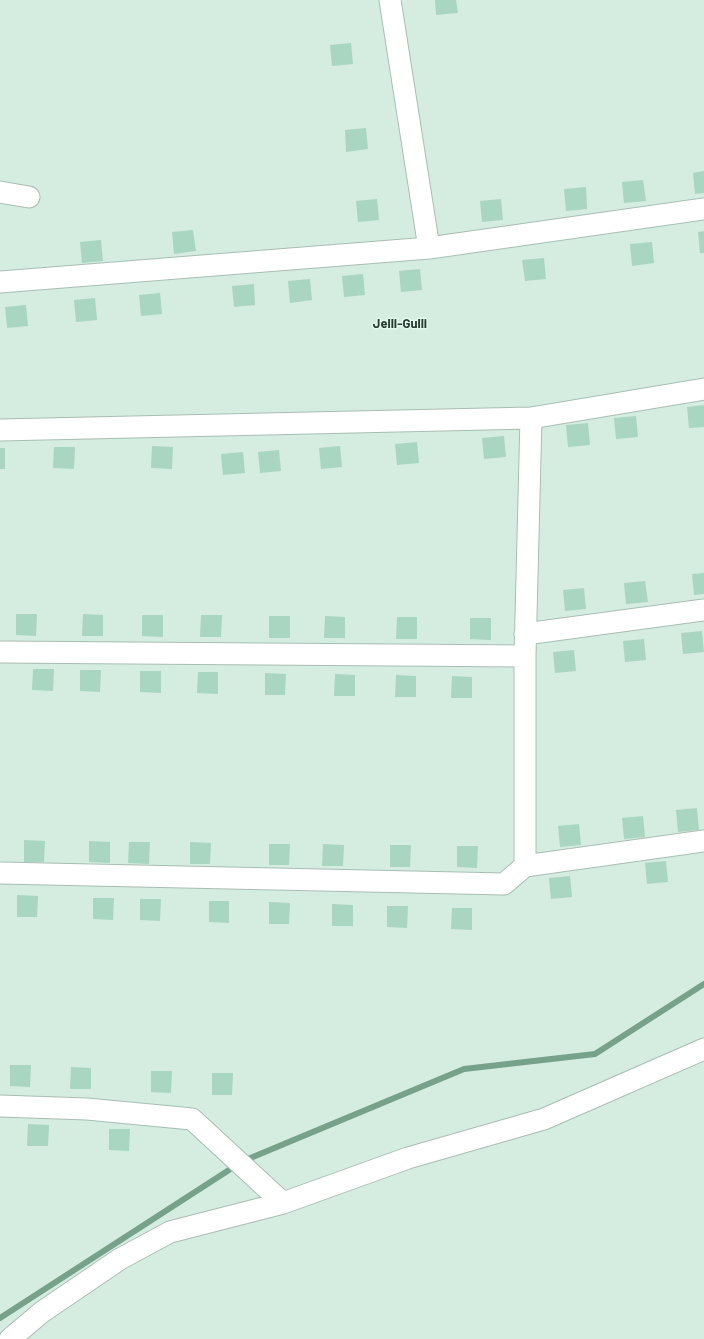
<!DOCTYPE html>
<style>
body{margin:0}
canvas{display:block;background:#d5ece0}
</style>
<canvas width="704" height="1339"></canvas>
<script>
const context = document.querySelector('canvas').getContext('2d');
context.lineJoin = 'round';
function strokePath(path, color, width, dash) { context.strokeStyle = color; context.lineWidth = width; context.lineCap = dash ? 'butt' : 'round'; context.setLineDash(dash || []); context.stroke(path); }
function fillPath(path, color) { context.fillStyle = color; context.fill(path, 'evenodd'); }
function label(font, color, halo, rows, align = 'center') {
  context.font = font + ' Barlow,sans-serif'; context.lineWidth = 3; context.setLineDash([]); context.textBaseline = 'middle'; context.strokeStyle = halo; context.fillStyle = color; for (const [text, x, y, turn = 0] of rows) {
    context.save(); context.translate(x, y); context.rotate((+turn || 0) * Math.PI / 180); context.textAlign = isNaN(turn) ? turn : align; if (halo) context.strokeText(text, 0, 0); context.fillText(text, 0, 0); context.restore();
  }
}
strokePath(new Path2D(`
 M248 1159 464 1069 595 1054 704 984
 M0 1318 229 1170`), '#76a28c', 6);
fillPath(new Path2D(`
 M435 0H456L458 13 436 15Z
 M351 43 353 64 332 66 330 45Z
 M366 128 368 149 346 152 345 130Z
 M704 171V193L695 194 693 173Z
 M643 180 646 201 624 203 622 182Z
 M586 187 587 209 566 211 564 189Z
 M377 199 379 220 358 222 356 201Z
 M501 199 503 220 482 222 480 201Z
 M193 230 196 251 174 254 172 232Z
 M704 231V253H700L698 232Z
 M101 240 103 261 82 263 80 242Z
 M652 242 654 263 632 266 630 244Z
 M544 258 546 279 525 281 522 260Z
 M420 269 422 290 401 292 399 271Z
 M363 274 365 295 344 297 342 276Z
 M310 279 312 300 290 303 288 281Z
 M254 284 255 305 234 307 232 286Z
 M160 293 162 314 141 316 139 295Z
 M95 298 97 320 76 322 74 300Z
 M26 305 28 326 7 328 5 307Z
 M704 405V427L689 428 687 407Z
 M636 416 638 437 616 439 614 418Z
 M588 423 590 445 568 447 566 425Z
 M504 436 506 457 484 459 482 438Z
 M417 442 419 463 397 465 395 444Z
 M152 446 173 447 172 469 151 468Z
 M340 446 342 467 321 469 319 448Z
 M54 447H75L74 469 53 468Z
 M0 448H5V469H0Z
 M279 450 281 471 260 473 258 452Z
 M243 452 245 473 223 475 221 454Z
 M704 573V594L694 595 692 574Z
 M645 581 648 602 626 604 624 583Z
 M584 588 586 609 565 611 563 590Z
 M16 614H37L36 636 16 635Z
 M83 614 103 615V636H82Z
 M142 615H163V637L142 636Z
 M201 615H222L221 637H200Z
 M269 616H290V638H269Z
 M325 616 345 617V638H324Z
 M397 617H417V639H396Z
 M470 618H491V640L470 639Z
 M702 631 704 652 683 654 681 633Z
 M644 639 646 660 625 662 623 641Z
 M574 650 576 671 555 673 553 652Z
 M33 669H54L53 691 32 690Z
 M80 670H101L100 692 80 691Z
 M140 671H161V693L140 692Z
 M198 672H218V694L197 693Z
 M265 673 286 674 285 695H265Z
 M335 674 355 675V696H334Z
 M396 675 416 676V697H395Z
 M452 676 472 677V698H451Z
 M697 808 699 830 678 832 676 810Z
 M643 816 645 837 624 839 622 818Z
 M579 824 581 845 560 847 558 826Z
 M24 840 45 841 44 862H24Z
 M89 841 110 842V863L89 862Z
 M129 842H150L149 864 128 863Z
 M190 842 211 843 210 864H190Z
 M269 844H290L289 865H269Z
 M323 844 344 845 343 866H322Z
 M390 845H411L410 867H390Z
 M457 846H478L477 868 457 867Z
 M666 861 668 882 647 884 645 863Z
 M570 876 572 897 551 899 549 878Z
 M17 895 38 896 37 917H17Z
 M93 898H114L113 920 93 919Z
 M140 899H161L160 921 140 920Z
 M209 901H229V923L209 922Z
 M269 902 290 903 289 924H269Z
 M332 904 353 905V926H332Z
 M387 906H408L407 928 387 927Z
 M452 908H472V930L451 929Z
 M10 1065H31L30 1087 10 1086Z
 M71 1067 91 1068V1089H70Z
 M151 1071H172L171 1093 151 1092Z
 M212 1073H233L232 1095H212Z
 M28 1124 49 1125 48 1146H27Z
 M109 1129H130L129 1151 109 1150Z`), '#a9d6c0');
const minor = new Path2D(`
 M390 0 429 248
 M0 192 29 197
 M0 282 429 248 704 209
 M0 430 531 418 704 389
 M525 634 704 610
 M0 652 525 656
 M525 866V656L531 418
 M0 873 504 884 525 866 704 841
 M0 1106 87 1109 192 1119 283 1203
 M10 1339 42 1312 120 1259 170 1232 283 1203 408 1158 544 1119 704 1049`);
strokePath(minor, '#a8beb3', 23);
strokePath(minor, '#fff', 21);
label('bold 13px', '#283a31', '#e2f9ed', [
 ["Jelli-Gulli",400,324]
]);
</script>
